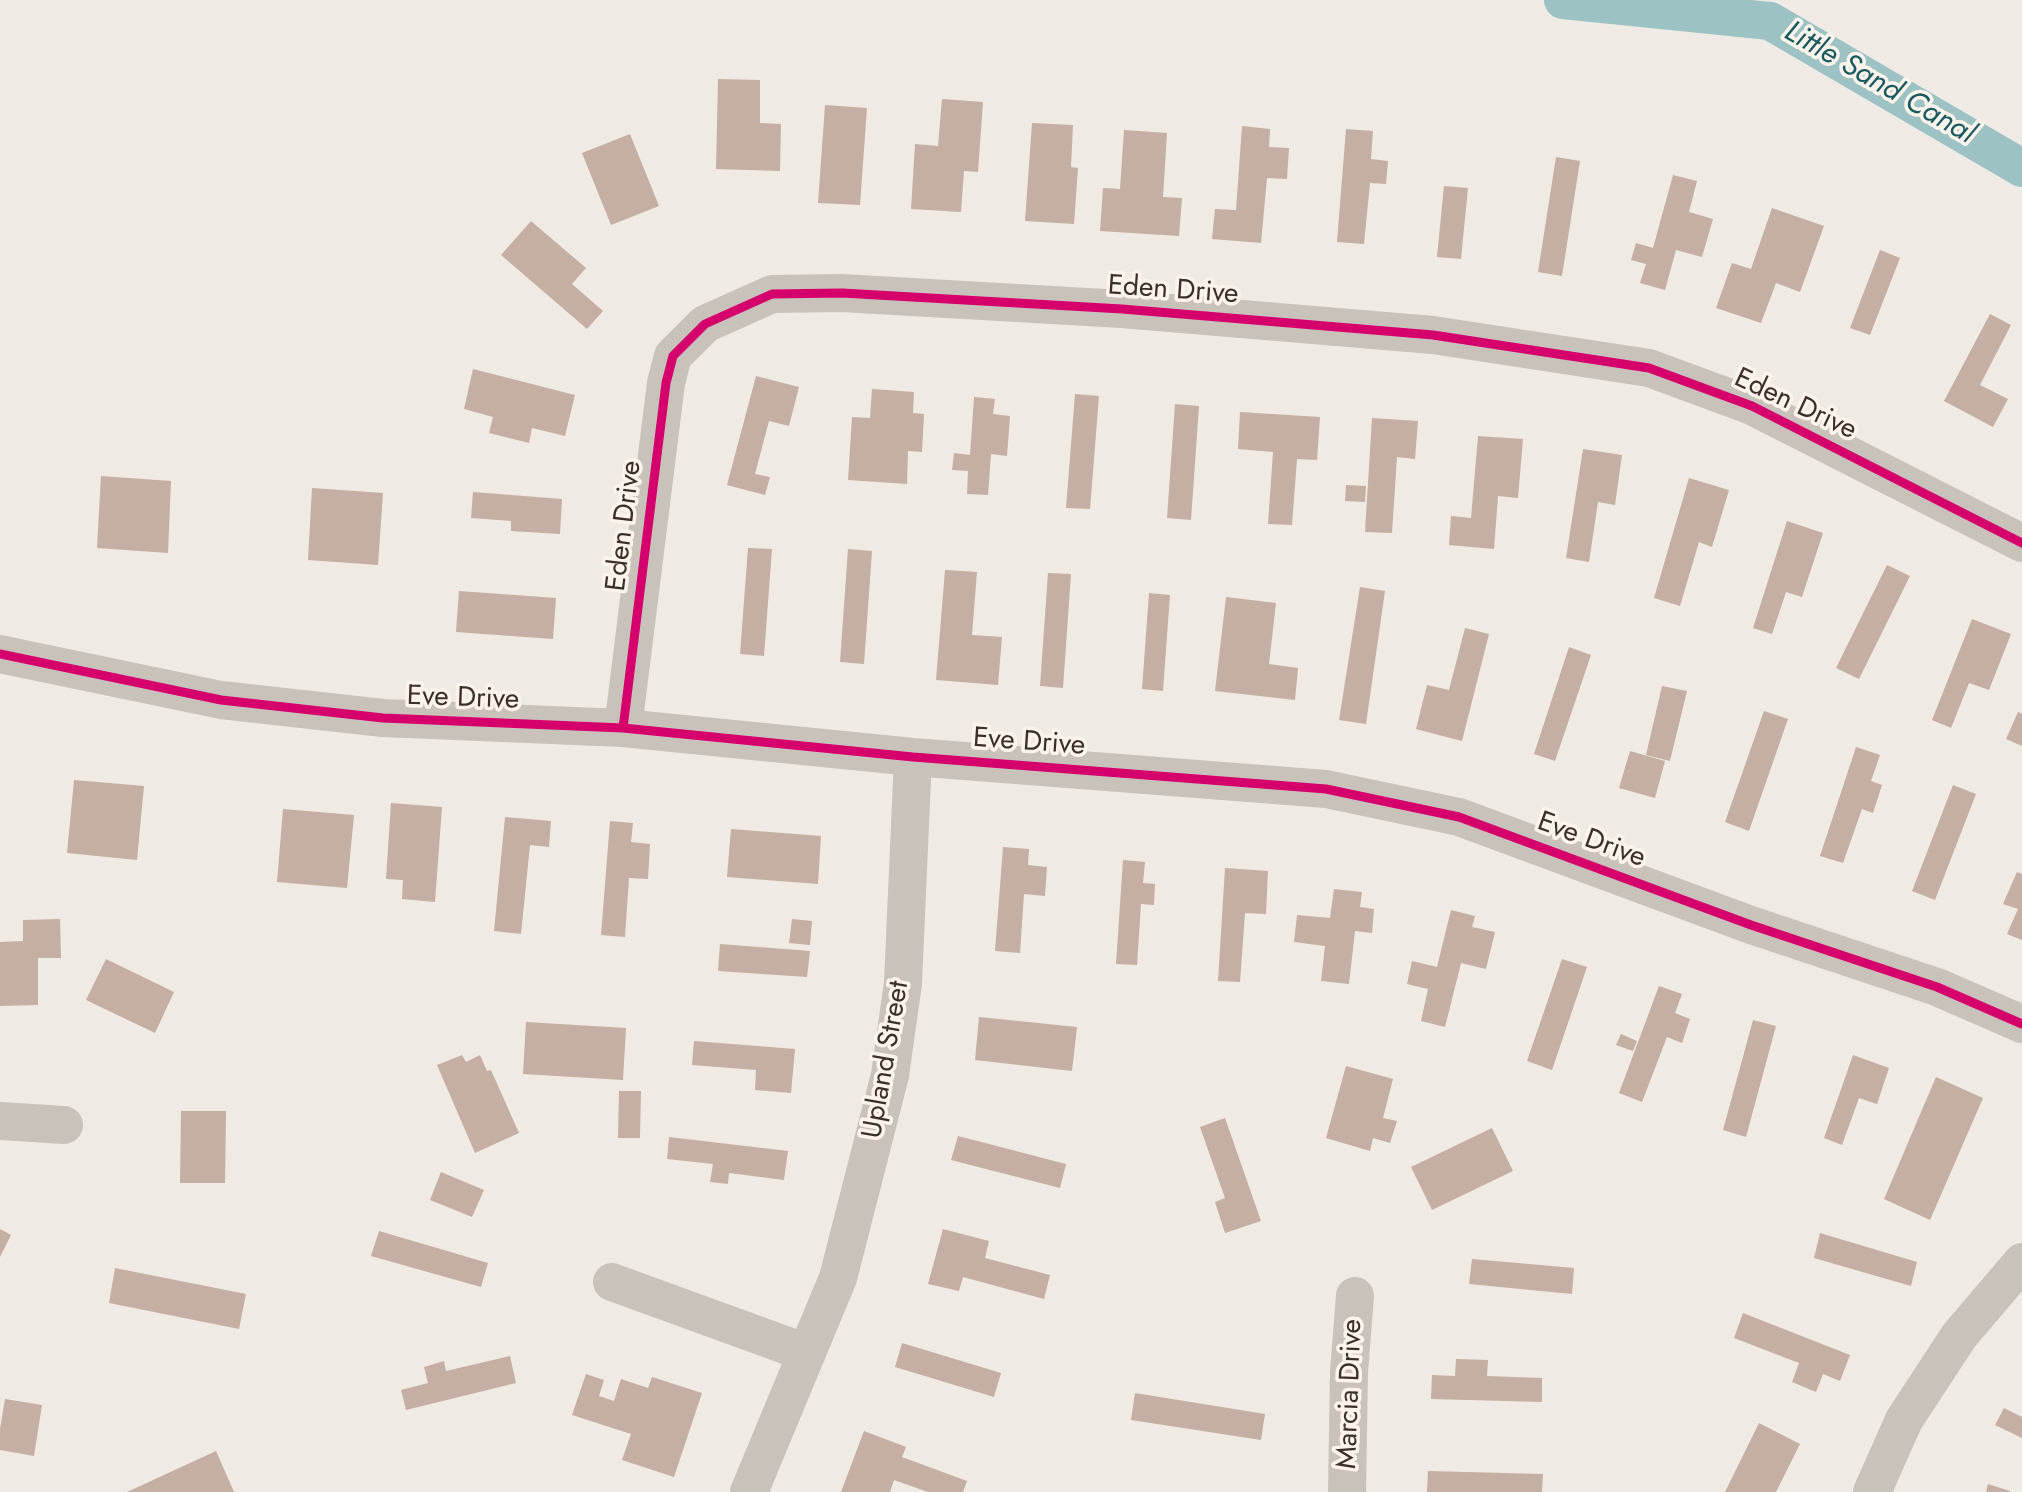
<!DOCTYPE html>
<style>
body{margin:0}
canvas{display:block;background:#efeae3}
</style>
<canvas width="2022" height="1492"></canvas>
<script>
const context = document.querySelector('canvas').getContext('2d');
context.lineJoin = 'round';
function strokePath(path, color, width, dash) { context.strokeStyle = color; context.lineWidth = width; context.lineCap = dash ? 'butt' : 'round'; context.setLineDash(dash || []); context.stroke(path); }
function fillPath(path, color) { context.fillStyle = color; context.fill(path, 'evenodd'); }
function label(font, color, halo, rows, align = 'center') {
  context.font = font + ' Jost,sans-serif'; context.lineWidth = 7; context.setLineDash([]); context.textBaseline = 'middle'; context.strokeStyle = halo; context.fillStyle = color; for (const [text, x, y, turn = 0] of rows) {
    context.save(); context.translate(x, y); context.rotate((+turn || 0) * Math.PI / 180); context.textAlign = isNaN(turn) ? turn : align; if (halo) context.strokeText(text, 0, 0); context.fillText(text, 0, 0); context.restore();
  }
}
strokePath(new Path2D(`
 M1563 0 1770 21 2022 168`), '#9cc2c3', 38);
fillPath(new Path2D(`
 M718 79 760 80V123L781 124 780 171 716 169Z
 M942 99 983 102 978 172 964 171 961 212 911 209 915 144 938 146Z
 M825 105 867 108 860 205 818 203Z
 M1032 123 1073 125 1071 167 1078 168 1074 224 1025 221Z
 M1242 126 1270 129 1269 147 1289 148 1287 179 1267 178 1261 243 1212 239 1215 209 1236 210Z
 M1346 129 1373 131 1371 159 1388 161 1386 184 1370 183 1364 244 1337 242Z
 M1124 130 1167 133 1163 197 1182 198 1179 236 1100 231 1103 188 1120 189Z
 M630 134 659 206 611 225 582 153Z
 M1556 157 1580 161 1562 276 1538 272Z
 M1673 175 1697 181 1689 212 1713 219 1702 257 1676 250 1665 290 1640 283 1646 264 1631 260 1636 243 1653 248Z
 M1444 186 1468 188 1461 259 1437 257Z
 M1772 208 1824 226 1800 292 1776 283 1761 323 1716 308 1732 263 1751 269Z
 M531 221 586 268 572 284 603 311 587 329 501 255Z
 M1880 250 1900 258 1870 335 1850 328Z
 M1990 314 2011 325 1980 385 2008 399 1993 427 1944 401Z
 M473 369 575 395 565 436 532 428 529 443 489 433 493 417 464 409Z
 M756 376 799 387 789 426 769 421 755 474 770 477 765 495 727 485Z
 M872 389 914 392 913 413 924 414 922 452 908 451 907 484 848 480 852 417 870 418Z
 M1075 394 1099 396 1090 509 1066 508Z
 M974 397 995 399 993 414 1010 416 1007 456 991 454 988 495 967 494 968 471 952 470 954 453 970 455Z
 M1175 404 1199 406 1191 520 1167 518Z
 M1240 412 1320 417 1317 460 1297 459 1292 525 1268 524 1273 452 1238 449Z
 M1372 418 1418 421 1415 459 1397 457 1392 533 1365 532Z
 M1478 436 1523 439 1518 498 1498 496 1494 549 1449 545 1451 516 1471 518Z
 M1583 449 1622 455 1615 505 1598 502 1589 562 1566 558Z
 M101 476 171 481 168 553 97 548Z
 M1689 478 1729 490 1712 547 1699 542 1680 606 1654 598Z
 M1346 485 1366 486 1365 502 1345 501Z
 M312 488 383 493 378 565 308 560Z
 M473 492 562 499 560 534 511 531V521L471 518Z
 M1787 521 1823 533 1802 597 1786 592 1772 634 1753 628Z
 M748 548 772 549 764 656 740 654Z
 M848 549 872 551 864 664 840 662Z
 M1887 565 1910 576 1859 679 1836 668Z
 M945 570 977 572 972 635 1002 637 998 685 936 680Z
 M1048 573 1071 574 1063 688 1040 686Z
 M1360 587 1385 591 1366 724 1339 720Z
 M459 591 556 598 553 639 456 632Z
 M1149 593 1170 595 1163 691 1142 689Z
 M1226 597 1276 603 1269 664 1298 668 1295 700 1215 691Z
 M1972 619 2011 634 1989 690 1969 683 1951 728 1932 720Z
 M1465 628 1489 634 1462 741 1416 729 1427 685 1449 690Z
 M1569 647 1591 655 1555 761 1534 754Z
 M1662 686 1687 691 1670 761 1646 755Z
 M1764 711 1788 719 1749 831 1725 822Z
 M2018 712 2022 714V746L2006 739Z
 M1856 747 1880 755 1871 781 1882 785 1873 813 1862 809 1843 863 1820 856Z
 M1630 751 1665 761 1655 798 1619 788Z
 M74 780 144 786 137 860 67 853Z
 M1953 785 1976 794 1935 900 1912 891Z
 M391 803 442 807 435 902 402 899 403 880 386 879Z
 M283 809 354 815 347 888 277 882Z
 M505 817 551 821 549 847 530 845 521 934 494 931Z
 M610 821 633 823 631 842 650 844 648 879 629 878 625 937 601 935Z
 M731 829 821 836 818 884 727 877Z
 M1003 847 1029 849 1028 865 1047 867 1045 896 1024 894 1020 953 995 951Z
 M1123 860 1145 862 1143 883 1155 884 1154 905 1141 904 1137 965 1116 964Z
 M1225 868 1268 871 1266 914 1245 913 1240 982 1218 981Z
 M2017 872 2022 874V940L2007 934 2018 909 2003 904Z
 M1334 889 1362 892 1360 907 1374 909 1372 933 1355 931 1349 984 1321 981 1325 946 1294 942 1297 915 1330 918Z
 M1451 910 1475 916 1472 927 1495 932 1486 969 1461 963 1445 1027 1421 1021 1428 989 1407 984 1412 961 1437 967Z
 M60 919 61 958H38V1005L0 1006V942L23 941V920Z
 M792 919 812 921 810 945 789 943Z
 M720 944 810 951 807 977 718 971Z
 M106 959 174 992 155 1033 86 1000Z
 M1562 959 1587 967 1552 1070 1527 1061Z
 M1659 986 1682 994 1675 1013 1690 1019 1682 1043 1667 1037 1642 1102 1619 1093Z
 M979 1017 1077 1027 1072 1071 975 1060Z
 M1753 1020 1776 1026 1746 1137 1723 1130Z
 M526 1022 626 1028 623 1080 523 1074Z
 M1621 1034 1637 1041 1633 1051 1616 1045Z
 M694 1041 795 1049 791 1093 755 1090 756 1070 692 1065Z
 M462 1055 466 1062 480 1055 487 1071 491 1070 519 1133 475 1153 437 1065Z
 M1853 1055 1889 1068 1877 1104 1859 1098 1842 1145 1824 1138Z
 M1346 1066 1393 1079 1383 1118 1397 1121 1390 1143 1373 1138 1370 1151 1326 1138Z
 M1936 1077 1983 1098 1930 1220 1884 1199Z
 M619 1091H641L640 1138H618Z
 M181 1111H226L225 1183H180Z
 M1225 1118 1261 1221 1225 1233 1215 1202 1225 1198 1200 1127Z
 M1492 1128 1513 1171 1432 1210 1411 1167Z
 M958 1136 1066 1164 1060 1188 951 1160Z
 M669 1137 788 1151 784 1180 729 1173 728 1184 710 1182 713 1164 667 1159Z
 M441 1172 484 1190 472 1217 430 1200Z
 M0 1229 11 1235 0 1257Z
 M943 1229 989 1241 985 1258 1050 1275 1044 1299 963 1277 959 1291 928 1284Z
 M379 1231 488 1263 481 1287 371 1256Z
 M1820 1233 1917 1262 1911 1286 1814 1258Z
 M1472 1259 1574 1268 1572 1294 1469 1284Z
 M115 1268 246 1294 239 1329 109 1303Z
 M1743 1313 1850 1355 1840 1381 1823 1374 1816 1392 1792 1382 1799 1363 1734 1338Z
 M902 1343 1001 1373 994 1397 895 1367Z
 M510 1356 516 1383 406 1410 401 1390 428 1383 424 1367 444 1361 446 1371Z
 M1456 1359 1488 1360 1487 1376 1542 1378V1402L1431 1399 1432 1375 1455 1376Z
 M586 1374 604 1380 599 1396 614 1401 621 1379 648 1388 652 1377 702 1393 674 1477 622 1460 631 1434 572 1415Z
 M1135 1393 1265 1414 1261 1440 1131 1420Z
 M5 1399 42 1405 34 1456 0 1450V1429Z
 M2004 1408 2022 1417V1438L1995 1425Z
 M1759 1423 1800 1444 1776 1492H1725Z
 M864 1431 906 1447 902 1457 967 1481 963 1492H928L894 1480 890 1492H841Z
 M216 1451 234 1492H127Z
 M1428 1471 1543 1474 1542 1492H1427Z
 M1988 1484 2010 1491V1492H1986Z`), '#c5aea3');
strokePath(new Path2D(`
 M0 654 221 700 383 718 623 728 913 757 1326 789 1459 817 1751 925 1937 987 2022 1024
 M623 728 666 383 673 356 705 324 772 294 842 293 1122 309 1433 335 1649 368 1752 406 2022 543
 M0 1121 64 1125
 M612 1282 807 1353
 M749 1492 838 1278 890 1075 903 983 913 757
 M1347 1492 1349 1372 1355 1296
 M1872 1492 1904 1420 1959 1336 2022 1262`), '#c9c2bb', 38);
strokePath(new Path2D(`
 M0 654 221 700 383 718 623 728 913 757 1326 789 1459 817 1751 925 1937 987 2022 1024
 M623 728 666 383 673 356 705 324 772 294 842 293 1122 309 1433 335 1649 368 1752 406 2022 543`), '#d6006c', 9);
label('28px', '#3b2f29', '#fcf4eb', [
 ["Eden Drive",1173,291,4],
 ["Eden Drive",1795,405,25],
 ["Eden Drive",625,526,-83],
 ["Eve Drive",463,699,2],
 ["Eve Drive",1029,743,4],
 ["Eve Drive",1591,841,20],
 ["Upland Street",887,1060,-80],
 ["Marcia Drive",1351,1394,-88]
]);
label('italic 30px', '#195a61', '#fcf4eb', [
 ["Little Sand Canal",1879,84,30]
]);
</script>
